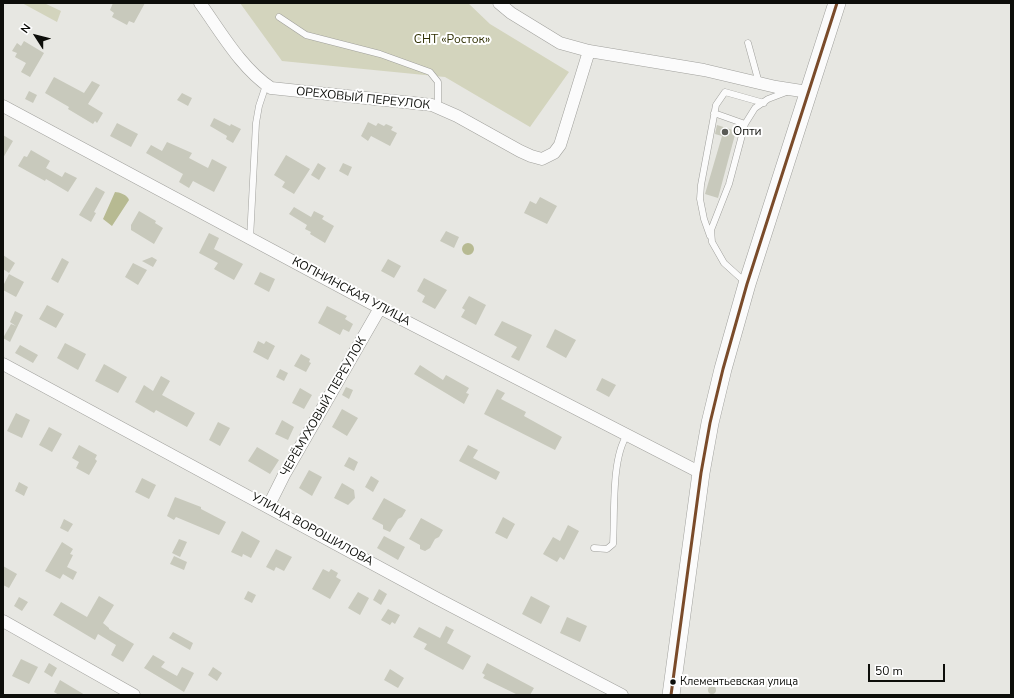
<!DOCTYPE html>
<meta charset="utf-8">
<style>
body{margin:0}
#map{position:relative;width:1014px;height:698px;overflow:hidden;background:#e7e7e2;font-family:"Nunito Sans",sans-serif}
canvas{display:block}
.frame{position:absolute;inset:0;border:4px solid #0d0e0a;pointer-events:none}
.north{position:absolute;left:16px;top:16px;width:40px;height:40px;-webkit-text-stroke:3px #fff;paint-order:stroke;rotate:306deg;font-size:11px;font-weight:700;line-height:16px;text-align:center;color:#0d0e0a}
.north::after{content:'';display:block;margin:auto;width:14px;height:18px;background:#0d0e0a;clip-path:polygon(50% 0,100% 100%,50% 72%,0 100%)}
.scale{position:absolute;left:868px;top:664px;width:77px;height:18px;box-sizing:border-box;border:2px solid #0d0e0a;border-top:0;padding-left:5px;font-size:12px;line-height:14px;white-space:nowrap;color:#0d0e0a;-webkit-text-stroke:3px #fff;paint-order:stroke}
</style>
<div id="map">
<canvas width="1014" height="698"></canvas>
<div class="frame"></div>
<div class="north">N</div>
<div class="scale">50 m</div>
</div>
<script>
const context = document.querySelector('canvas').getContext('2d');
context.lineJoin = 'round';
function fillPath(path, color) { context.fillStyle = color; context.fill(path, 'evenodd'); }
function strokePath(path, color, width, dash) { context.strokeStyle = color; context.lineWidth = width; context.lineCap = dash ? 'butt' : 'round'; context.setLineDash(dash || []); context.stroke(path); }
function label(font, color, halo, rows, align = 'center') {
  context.font = font + ' "Nunito Sans",sans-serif'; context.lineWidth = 4; context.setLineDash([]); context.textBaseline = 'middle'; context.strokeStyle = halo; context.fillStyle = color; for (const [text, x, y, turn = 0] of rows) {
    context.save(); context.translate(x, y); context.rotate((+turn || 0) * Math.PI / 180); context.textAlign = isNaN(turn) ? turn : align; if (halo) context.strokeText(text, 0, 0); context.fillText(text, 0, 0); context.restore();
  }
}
fillPath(new Path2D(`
 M22 3H44L61 11 57 22Z
 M240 3H468L490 24 569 72 530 127 445 77 282 61Z`), '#d3d4bd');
fillPath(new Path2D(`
 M115 192C119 192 128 195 129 200L112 226 103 219Z
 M462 249a6 6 0 1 1 12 0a6 6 0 1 1-12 0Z`), '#b7ba92');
fillPath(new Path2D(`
 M113 3H145L134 23 129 21 127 25 112 17 114 13 110 10Z
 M24 41 44 53 30 77 21 72 26 63 15 57 17 53 12 51 17 43 21 46Z
 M54 77 84 93 92 81 100 85 88 104 103 113 97 123 95 121 93 124 68 109 69 107 45 93Z
 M29 91 37 95 33 103 25 99Z
 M182 93 192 98 188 106 177 100Z
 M214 118 230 126 231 124 241 129 233 143 226 139 227 136 210 126Z
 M368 122 376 126 378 123 384 126 386 124 393 127 391 130 397 133 390 146 371 136 368 141 361 136Z
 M117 123 138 134 131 147 110 136Z
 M717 125 736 131 718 198 705 194 722 136 715 134Z
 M3 135 13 141 3 158Z
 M167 142 192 153 189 158 208 168 212 159 227 167 214 192 193 181 189 188 179 182 183 174 146 153 151 145 162 151Z
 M31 150 50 161 46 168 62 177 65 172 77 178 68 192 46 179 45 181 18 166 24 156 27 157Z
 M286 155 310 169 294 194 282 187 285 182 274 175Z
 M318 163 326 168 319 180 311 175Z
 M343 163 352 167 348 176 339 171Z
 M96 187 105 192 94 212 96 213 91 222 79 215Z
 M540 197 557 206 547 224 524 213 530 201 536 204Z
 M294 207 311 217 314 211 324 216 322 219 334 226 325 243 310 234 311 232 305 229 307 225 289 214Z
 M139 211 156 221 155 223 163 228 154 244 131 230V225Z
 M446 231 459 237 454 248 440 241Z
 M209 233 219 238 214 249 243 264 234 280 214 269 218 263 199 253Z
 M3 255 15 263 9 273 3 269Z
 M152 257 157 260 153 267 142 261Z
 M62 258 69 262 58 283 51 279Z
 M388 259 401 266 394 278 381 271Z
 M133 263 147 270 138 285 125 277Z
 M260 272 275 279 269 292 254 284Z
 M9 274 24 282 16 297 3 290V286Z
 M424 278 447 290 435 309 422 302 425 296 417 291Z
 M469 296 486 305 476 325 461 317 465 310 462 308Z
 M47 305 64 314 56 328 39 319Z
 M327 306 347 316 345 319 353 324 349 332 343 329 340 335 318 323Z
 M15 311 23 315 10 342 3 338 11 324 16 326 10 322Z
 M502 321 532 335 519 361 511 357 517 347 494 335Z
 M555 329 576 340 566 358 546 347Z
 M258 341 264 344 266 341 275 346 268 360 253 352Z
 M65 343 86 354 78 370 57 358Z
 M20 345 38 355 33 363 15 353Z
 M301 354 310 359 309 362 311 363 306 372 294 366Z
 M104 364 127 377 118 393 95 381Z
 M420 365 443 380 446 375 469 388 466 393 469 394 464 404 414 374Z
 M280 369 288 373 284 381 276 377Z
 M161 376 170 381 162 395 195 413 187 427 156 410 154 413 135 402 144 385 153 391Z
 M602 378 616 385 609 397 596 390Z
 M346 387 353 390 349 399 342 395Z
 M300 388 312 395 304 409 292 403Z
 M497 389 505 393 501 399 526 412 524 416 562 437 555 450 484 414Z
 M342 409 358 418 347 436 332 427Z
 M16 413 30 420 22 438 7 431Z
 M282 420 294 427 288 440 275 434Z
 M218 422 230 428 220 446 209 440Z
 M49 427 62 434 52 452 39 445Z
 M79 445 97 455 95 459 97 461 89 475 76 468 79 462 72 458Z
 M468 445 478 450 473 458 500 472 496 480 459 461Z
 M257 447 279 460 270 474 248 461Z
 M349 457 358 462 354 471 344 466Z
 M309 470 322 477 312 496 299 488Z
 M371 476 379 481 373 492 365 487Z
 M142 478 156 485 149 499 135 492Z
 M19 482 28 487 24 496 15 491Z
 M342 483 354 490 355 498 348 505 334 498Z
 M175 497 201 507V509L226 522 219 535 176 517 174 520 167 516Z
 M384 498 406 510 402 517 398 519 390 532 383 529V525L372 519Z
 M503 517 515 524 507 539 495 533Z
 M421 518 443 530 439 537 435 539 430 548 425 551 420 549V545L409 539Z
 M64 519 73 524 68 532 60 528Z
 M568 525 579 531 564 560 560 557 557 562 543 554 553 537 560 541Z
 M242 531 260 541 251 558 243 554 242 557 231 552Z
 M384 536 405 547 398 560 377 548Z
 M179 539 187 542 180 557 172 553Z
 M62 542 73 549 70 554 73 555 67 567 77 572 73 580 63 574 60 579 45 571Z
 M276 549 292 557 284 571 276 567 274 571 266 567Z
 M174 556 187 562 184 570 170 564Z
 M3 566 17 574 9 588 3 585Z
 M323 569 329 572 331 569 338 573 336 577 341 580 330 599 312 589Z
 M379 589 387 594 381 605 373 600Z
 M248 591 256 595 252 603 244 599Z
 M358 592 369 598 360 615 348 608Z
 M99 596 114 605 103 623 109 628V629L134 644 123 662 111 655 116 645 98 634 95 640 53 615 61 602 87 617Z
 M531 596 550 606 541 624 522 614Z
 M19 597 28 602 22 611 14 606Z
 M388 609 400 615 395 624 392 622 390 625 381 620Z
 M567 617 587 626 580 642 560 633Z
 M446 626 454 630 447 643 471 656 463 670 424 649 427 644 413 637 419 627 440 638Z
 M173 632 193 643 190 650 169 638Z
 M153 655 165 662 161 667 177 676 182 667 194 673 184 692 144 668Z
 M21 659 38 667 29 684 12 676Z
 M49 663 57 668 52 677 44 672Z
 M487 663 534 688 530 695H518L483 678 485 675 482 673Z
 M213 667 222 673 217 681 208 675Z
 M390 669 404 678 398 688 384 680Z
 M60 680 85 695H59L54 692Z
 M708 690a4 4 0 1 1 8 0a4 4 0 1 1-8 0Z`), '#c8c9bc');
const lane = new Path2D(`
 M279 17 306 35 380 54 430 72 438 82V108
 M748 43 759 83
 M714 113 745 124
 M710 236 704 219 700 199 701 185 716 105 725 92 764 103
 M250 239 256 123 259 106 266 85
 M745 282 724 263 712 242 711 230 729 184 745 124 755 108 768 99 789 91
 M594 548 607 549 613 544C615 514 611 459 627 435`);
const street = new Path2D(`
 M200 3C221 32 241 68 271 88L432 105 457 116 520 151 531 156 542 159 554 153 560 145 589 51
 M499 3 511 13 560 43 589 51 704 70 776 87 808 92
 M3 106 380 308 701 473
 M3 364 436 598 622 695
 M268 507 284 475 380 308
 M3 621 134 695`);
const secondary = new Path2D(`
 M671 695 701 473 710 423 723 369 747 284 837 3`);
strokePath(lane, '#a0a09c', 7);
strokePath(street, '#a0a09c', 13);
strokePath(secondary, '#a0a09c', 18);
strokePath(lane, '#fbfbfb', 6);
strokePath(street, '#fbfbfb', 12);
strokePath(secondary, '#fbfbfb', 17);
strokePath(new Path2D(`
 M671 695 701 473 710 423 723 369 747 284 837 3`), '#7a4b2a', 3);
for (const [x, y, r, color] of [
 [725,132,4,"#595a56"],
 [673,682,3.5,"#0d0e0a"]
]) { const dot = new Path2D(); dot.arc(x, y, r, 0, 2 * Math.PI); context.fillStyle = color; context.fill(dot); strokePath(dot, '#fff', 1.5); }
label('11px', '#0d0e0a', '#fff', [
 ["Клементьевская улица",680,682]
], 'left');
label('12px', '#303104', '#fff', [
 ["СНТ «Росток»",452,40]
]);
label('12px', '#0d0e0a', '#fff', [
 ["ОРЕХОВЫЙ ПЕРЕУЛОК",363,99,6],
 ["КОПНИНСКАЯ УЛИЦА",351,292,28],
 ["ЧЕРЁМУХОВЫЙ ПЕРЕУЛОК",324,407,-60],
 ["УЛИЦА ВОРОШИЛОВА",312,530,29]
]);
label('12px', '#0d0e0a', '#fff', [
 ["Опти",733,132]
], 'left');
</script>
